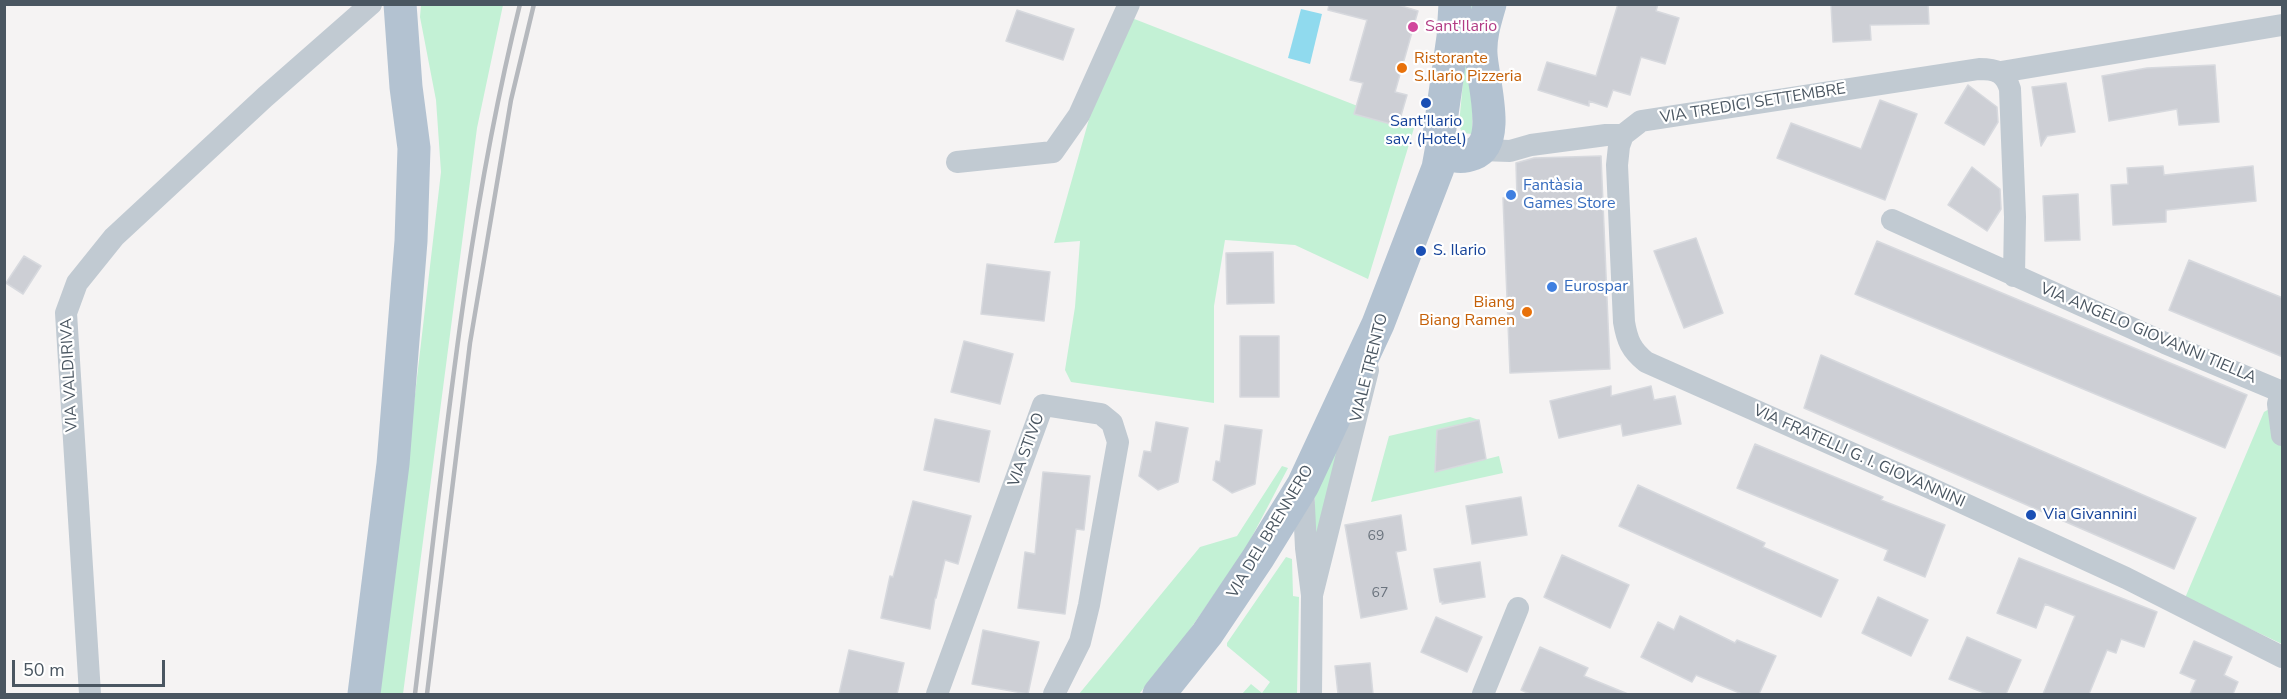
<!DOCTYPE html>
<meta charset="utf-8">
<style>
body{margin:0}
#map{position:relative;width:2287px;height:699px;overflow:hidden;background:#f5f3f3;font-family:"Nunito Sans",sans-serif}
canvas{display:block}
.frame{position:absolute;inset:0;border:6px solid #4a5661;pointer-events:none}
.scale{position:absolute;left:12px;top:660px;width:153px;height:27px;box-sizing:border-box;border:3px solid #4a5661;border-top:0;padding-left:8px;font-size:18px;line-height:21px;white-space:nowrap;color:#4a5661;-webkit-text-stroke:4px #fff;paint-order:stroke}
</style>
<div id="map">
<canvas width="2287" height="699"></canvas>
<div class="frame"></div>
<div class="scale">50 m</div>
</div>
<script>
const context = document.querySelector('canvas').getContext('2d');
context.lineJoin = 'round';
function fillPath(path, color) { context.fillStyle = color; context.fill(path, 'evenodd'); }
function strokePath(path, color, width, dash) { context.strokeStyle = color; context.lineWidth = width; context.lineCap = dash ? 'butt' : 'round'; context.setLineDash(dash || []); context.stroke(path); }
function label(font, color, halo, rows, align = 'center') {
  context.font = font + ' "Nunito Sans",sans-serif'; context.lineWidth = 4.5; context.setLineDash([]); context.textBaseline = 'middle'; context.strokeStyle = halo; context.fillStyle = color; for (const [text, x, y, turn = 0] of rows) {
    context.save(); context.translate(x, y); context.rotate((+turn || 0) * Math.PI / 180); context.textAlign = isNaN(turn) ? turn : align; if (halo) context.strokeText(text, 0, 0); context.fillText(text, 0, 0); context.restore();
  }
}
fillPath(new Path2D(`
 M421 5H503L477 128 403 694H380L441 172 436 100 420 17Z
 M1470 5H1475L1472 134 1462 133 1459 125Z
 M1119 13 1414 128 1368 279 1295 245 1225 240 1214 306V403L1071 382 1065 370 1075 307 1080 241 1054 243Z
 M2278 404 2282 406V644L2185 598 2264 412Z
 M1470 417 1479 420 1438 430 1435 472 1499 456 1503 473 1371 502 1389 436Z
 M1346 432 1312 554 1315 493Z
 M1282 466 1288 468 1245 550 1182 641 1139 694H1079L1200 547 1237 536Z
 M1286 557 1292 559 1293 596 1299 597 1297 694H1242L1251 684 1262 693 1270 682 1227 646V643Z`), '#c3f1d5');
fillPath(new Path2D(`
 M1301 9 1322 14 1310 64 1288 58Z`), '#90daee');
const building = new Path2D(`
 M1329 4H1395L1418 11 1395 92 1407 95 1398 126 1354 114 1363 83 1350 80 1367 20 1328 10Z
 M1618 4H1658L1656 11 1679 18 1665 64 1641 57 1630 95 1613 90 1607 107 1589 101V106L1538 90 1547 62 1596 76Z
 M1831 4H1928L1929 24 1870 25 1871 40 1833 42Z
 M1017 10 1074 29 1063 60 1006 41Z
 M2215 65 2219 122 2179 125 2177 109 2109 121 2102 76 2147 68Z
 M2066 83 2075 132 2047 136 2041 146 2032 87Z
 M1968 85 1997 107 1998 122 1984 145 1945 123Z
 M1880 100 1917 114 1885 200 1777 158 1791 123 1861 149Z
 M1601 156 1610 369 1510 373 1503 198H1517L1516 163 1534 158Z
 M2163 166 2164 175 2253 166 2256 201 2166 210V222L2113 225 2111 185 2128 184 2127 168Z
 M1972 167 2000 189 2001 209 1987 231 1948 205Z
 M2078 194 2080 240 2045 241 2043 196Z
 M1696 238 1723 313 1684 328 1654 251Z
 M1877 241 2247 395 2225 448 1855 294Z
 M1273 252 1274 303 1227 304 1226 253Z
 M24 256 41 266 23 294 6 283Z
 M2189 260 2283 298V357L2169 310Z
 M987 264 1050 272 1044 321 981 314Z
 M1240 336H1279V397H1240Z
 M964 341 1013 354 1000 404 951 392Z
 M1821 355 2196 518 2174 569 1804 408Z
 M1611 386V396L1651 386 1654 400 1675 396 1681 424 1623 436 1621 424 1559 438 1550 401Z
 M935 419 990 431 979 482 924 470Z
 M1479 420 1486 459 1435 472 1437 430Z
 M1156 422 1188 428 1178 482 1158 490 1139 476 1144 451 1151 452Z
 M1225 425 1262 430 1255 484 1232 493 1213 480 1216 461 1220 462Z
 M1755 444 1883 497 1881 500 1945 525 1925 577 1884 560 1888 550 1737 488Z
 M1043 472 1090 476 1084 530 1076 529 1065 614 1018 608 1025 552 1035 554Z
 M1638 485 1765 543 1763 547 1838 580 1821 617 1619 526Z
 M1521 497 1527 535 1472 544 1466 506Z
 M913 501 971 516 958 564 945 560 936 598H935L930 629 881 618 890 576 893 577Z
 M1401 515 1406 550 1396 552 1407 609 1361 618 1345 525Z
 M1562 555 1629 585 1610 628 1544 597Z
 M2019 558 2157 612 2144 647 2121 639 2116 653 2107 650 2089 694H2043L2075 616 2045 604 2036 628 1997 613Z
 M1480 562 1485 597 1442 604 1443 602H1440L1434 569Z
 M1878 597 1928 620 1911 656 1862 633Z
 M1680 616 1735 643 1737 640 1776 656 1759 694H1742L1696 675 1692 682 1641 657 1658 622 1674 630Z
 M1436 617 1482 637 1467 672 1421 652Z
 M983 630 1039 642 1028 694 972 684Z
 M1967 637 2021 660 2006 694H1987L1949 679Z
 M2194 641 2232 657 2224 675 2238 682 2233 694H2190L2196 680 2180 673Z
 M1540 647 1588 668 1584 676 1628 694H1530L1521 690Z
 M849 650 904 663 897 694H839Z
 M1370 663 1373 694H1338L1335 666Z`);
fillPath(building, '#cdcfd5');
strokePath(building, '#d7d9de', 1.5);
strokePath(new Path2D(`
 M2001 72 2282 25
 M1623 135 1619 146 1617 165 1624 322C1627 340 1631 350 1646 362L1928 487 2126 578 2282 657
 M1480 150 1510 151 1531 145 1606 135H1623L1641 121 1979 69C1996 69 2005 72 2010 89L2015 217 2014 276
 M957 162 1053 152 1079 115 1129 4
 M1892 220 2165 343 2282 392
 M2281 392 2278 404 2282 435
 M1303 485 1306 548 1312 595 1311 694
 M1312 595 1368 370
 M90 694 66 313 77 283 114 237 265 97 371 4
 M937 694 1043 405 1101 414 1112 423 1118 442 1089 605 1080 642 1054 694
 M1483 694 1518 608`), '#c1cad2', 22);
strokePath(new Path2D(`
 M1455 4 1453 37 1439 135C1442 144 1445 153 1455 156 1461 157 1468 156 1473 154 1503 143 1482 79 1481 54 1480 37 1485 21 1490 4
 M364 694 393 464 411 241 414 148 406 87 400 4
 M1159 694 1207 634 1258 558 1303 485 1378 324 1438 168 1442 146`), '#b3c2d1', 33);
strokePath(new Path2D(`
 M415 694C443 465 464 230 520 4
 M427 694 470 343 511 100 534 4`), '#b5b8bd', 4.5);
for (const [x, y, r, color] of [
 [1413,27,6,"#d1479c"],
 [1402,68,6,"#e8710a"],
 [1426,103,6,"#1a4fb4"],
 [1511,195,6,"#3f7fe0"],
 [1421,251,6,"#1a4fb4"],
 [1552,287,6,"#3f7fe0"],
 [1527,312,6,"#e8710a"],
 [2031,515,6,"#1a4fb4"]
]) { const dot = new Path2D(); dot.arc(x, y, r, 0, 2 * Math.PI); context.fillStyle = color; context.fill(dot); strokePath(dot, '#fff', 2); }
label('14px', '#6b747e', null, [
 ["69",1376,537],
 ["67",1380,594]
]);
label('16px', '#b23c85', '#fff', [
 ["Sant'Ilario",1425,27]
], 'left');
label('16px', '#c56008', '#fff', [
 ["Ristorante",1414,59],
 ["S.Ilario Pizzeria",1414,77],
 ["Biang",1515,303,"right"],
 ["Biang Ramen",1515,321,"right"]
], 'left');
label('16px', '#4a5661', '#fff', [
 ["VIA TREDICI SETTEMBRE",1753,104,-9],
 ["VIA ANGELO GIOVANNI TIELLA",2148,334,23],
 ["VIALE TRENTO",1370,368,-76],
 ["VIA VALDIRIVA",70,375,-93],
 ["VIA STIVO",1027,450,-70],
 ["VIA FRATELLI G. I. GIOVANNINI",1859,457,24],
 ["VIA DEL BRENNERO",1271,532,-59]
]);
label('16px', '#164399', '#fff', [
 ["Sant'Ilario",1426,122,"center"],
 ["sav. (Hotel)",1426,140,"center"],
 ["S. Ilario",1433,251],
 ["Via Givannini",2043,515]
], 'left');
label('16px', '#366cbe', '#fff', [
 ["Fantàsia",1523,186],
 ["Games Store",1523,204],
 ["Eurospar",1564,287]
], 'left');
</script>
